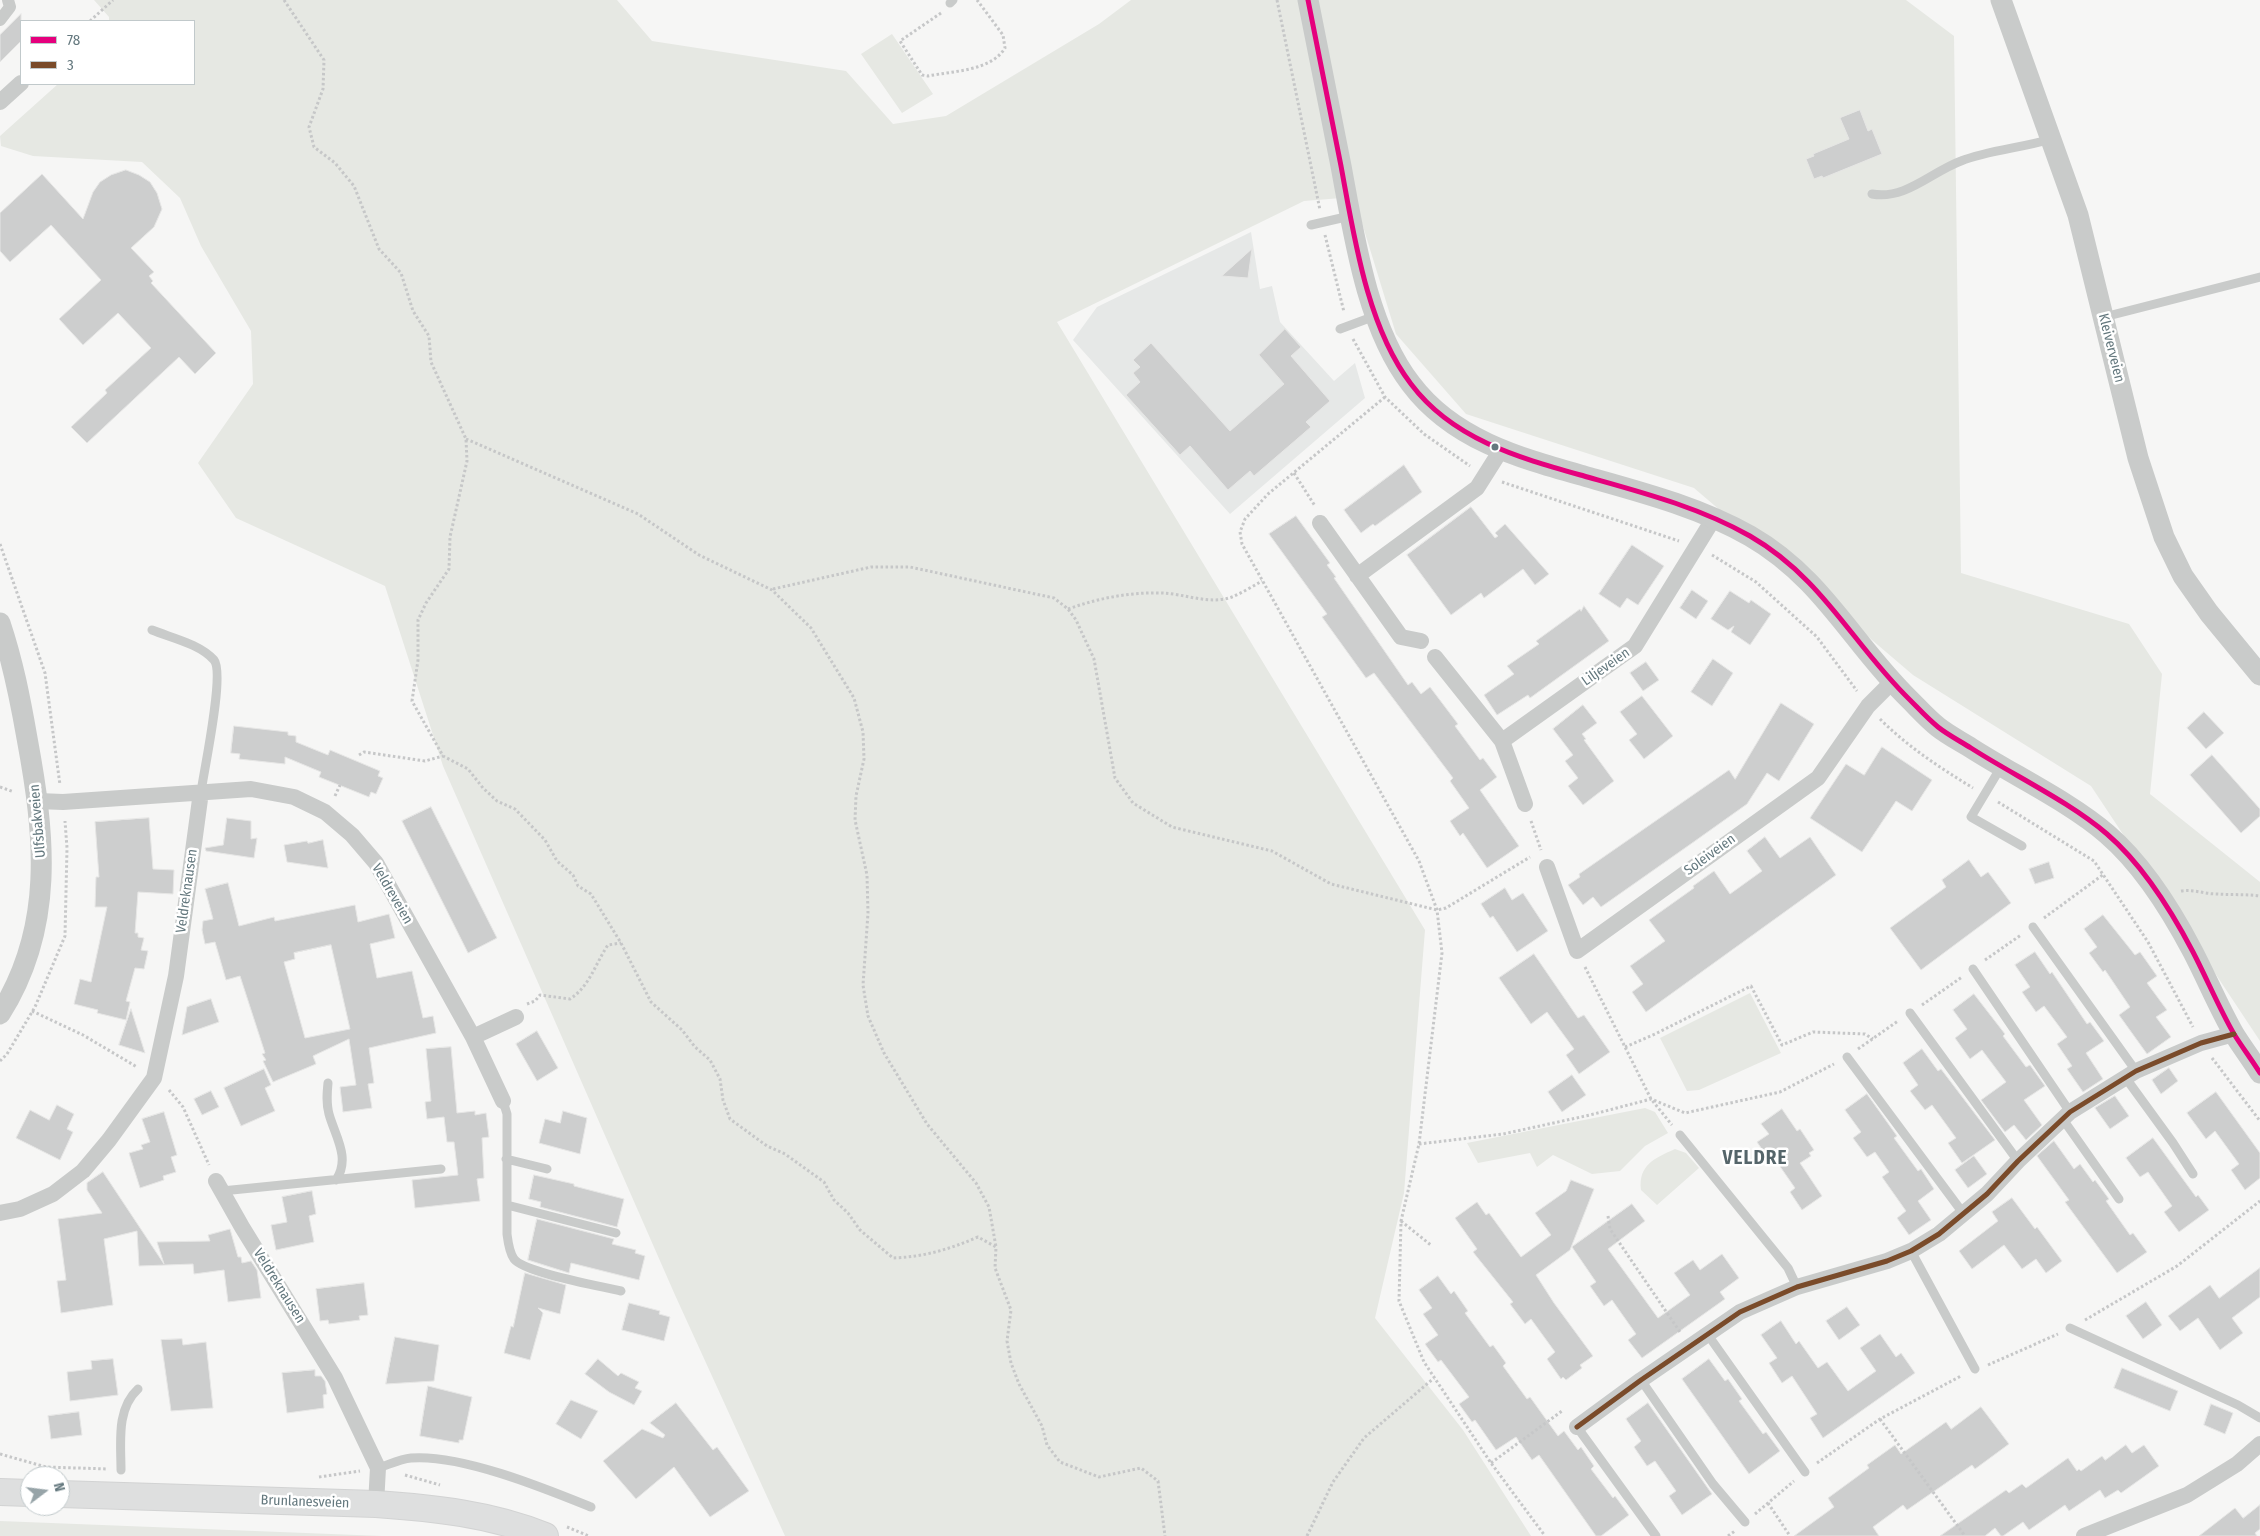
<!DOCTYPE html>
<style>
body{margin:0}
#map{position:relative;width:2260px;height:1536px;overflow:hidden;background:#f6f6f5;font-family:"Fira Sans Condensed",sans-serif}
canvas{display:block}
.legend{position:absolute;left:20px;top:20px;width:175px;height:65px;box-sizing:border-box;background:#fff;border:1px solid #c1c9cb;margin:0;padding:6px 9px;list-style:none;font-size:15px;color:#64787e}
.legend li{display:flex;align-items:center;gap:10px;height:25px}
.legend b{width:25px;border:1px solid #c1c9cb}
.north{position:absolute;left:20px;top:1466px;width:50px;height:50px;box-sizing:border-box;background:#fff;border:1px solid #c1c9cb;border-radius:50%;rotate:75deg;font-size:14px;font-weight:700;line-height:20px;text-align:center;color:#64787e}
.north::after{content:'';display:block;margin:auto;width:18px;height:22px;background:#97a4a8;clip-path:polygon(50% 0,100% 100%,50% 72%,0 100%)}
</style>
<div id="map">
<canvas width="2260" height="1536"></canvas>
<ul class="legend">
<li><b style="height:6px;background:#e5007d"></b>78</li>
<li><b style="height:6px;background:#7a4b2a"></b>3</li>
</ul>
<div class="north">N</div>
</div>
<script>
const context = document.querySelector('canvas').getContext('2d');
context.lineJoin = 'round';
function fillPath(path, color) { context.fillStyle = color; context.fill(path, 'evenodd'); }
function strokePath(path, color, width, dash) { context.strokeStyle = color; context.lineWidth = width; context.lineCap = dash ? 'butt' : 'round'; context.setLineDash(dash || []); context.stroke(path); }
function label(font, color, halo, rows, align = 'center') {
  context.font = font + ' "Fira Sans Condensed",sans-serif'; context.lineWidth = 5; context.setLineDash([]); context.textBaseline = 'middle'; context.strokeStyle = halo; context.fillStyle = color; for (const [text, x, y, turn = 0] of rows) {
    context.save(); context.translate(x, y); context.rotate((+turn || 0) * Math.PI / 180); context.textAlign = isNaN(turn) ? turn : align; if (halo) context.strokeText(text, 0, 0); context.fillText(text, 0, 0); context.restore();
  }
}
fillPath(new Path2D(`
 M1251 232 1260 289 1272 286 1280 322 1334 381 1355 363 1365 398 1230 514 1073 340 1097 307Z`), '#e6e8e7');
fillPath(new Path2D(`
 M94 0H617L652 41 846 71 893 124 946 116 1099 24 1131 0H1906L1954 36 1961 573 2129 624 2162 674 2150 794 2260 882V1041L2091 786 1913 675 1694 488 1466 414 1396 334 1354 197 1304 201 1057 322 1425 930 1404 1193 1375 1318 1463 1430 1531 1536H785L675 1295 443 766 385 586 236 518 198 463 253 384 251 331 201 246 180 198 142 162 33 156 1 146 0 136 58 84H194V21H109V17Z
 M892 34 933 94 902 113 861 54Z
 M1750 993 1781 1053 1699 1090 1687 1091 1660 1038Z
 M1645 1108 1655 1112 1668 1133 1645 1146 1620 1171 1592 1174 1553 1155 1537 1167 1530 1153 1478 1163 1467 1143Z
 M1675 1149 1686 1153 1699 1168 1657 1205 1641 1190C1638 1165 1655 1158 1675 1149Z
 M0 1521 382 1536H0Z`), '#e6e8e3');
const building = new Path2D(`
 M21 14V41L0 62V35Z
 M1860 110 1868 131 1872 129 1882 154 1823 178 1822 176 1814 179 1806 159 1814 156 1813 154 1849 139 1840 118Z
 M126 170 139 175 150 182 157 193 162 209 154 227 131 248 154 272 149 276 153 281 151 283 216 353 195 374 179 357 87 443 71 427 107 393 105 390 151 348 118 313 83 345 59 319 101 280 51 225 10 262 0 251V213L42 174 83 219 93 192 100 182 111 175Z
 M1252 249 1248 278 1222 276Z
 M1285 329 1301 347 1291 356 1330 401 1306 422 1311 427 1254 476 1250 471 1228 490 1190 446 1180 455 1126 395 1140 382 1133 373 1140 367 1133 360 1151 343 1230 431 1284 384 1259 355Z
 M1404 465 1422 492 1375 526 1373 524 1361 533 1344 510Z
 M1471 507 1495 538 1498 536 1495 533 1505 524 1549 574 1535 585 1523 569 1484 598 1481 593 1451 615 1407 555Z
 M1296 516 1330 563 1327 565 1336 577 1334 578 1408 685 1412 682 1421 694 1430 687 1458 724 1455 726 1480 760 1483 758 1497 777 1480 790 1519 846 1487 868 1463 833 1460 836 1450 821 1469 808 1450 781 1453 778 1374 673 1366 678 1322 617 1327 614 1269 534Z
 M1632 545 1664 566 1638 605 1627 598 1620 608 1599 594Z
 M1692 590 1708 601 1696 619 1680 608Z
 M1730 591 1749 603 1751 600 1771 614 1750 645 1731 632 1734 626 1728 630 1711 619Z
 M1584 606 1609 641 1530 698 1528 695 1497 715 1484 695 1514 674 1507 666 1539 644 1536 641 1580 609 1581 611Z
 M1713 659 1733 673 1712 706 1691 692Z
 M1646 662 1659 680 1643 691 1630 673Z
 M1642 696 1673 736 1644 759 1629 740 1637 734 1620 712Z
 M1781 703 1814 724 1779 781 1767 773 1747 804 1695 841 1601 907 1593 897 1583 905 1568 885 1580 877 1579 874 1729 770 1735 779Z
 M1583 705 1597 723 1582 734 1586 739 1584 740 1614 781 1583 805 1568 786 1578 778 1565 761 1573 755 1553 729Z
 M2204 712 2224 733 2206 749 2187 728Z
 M234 726 288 732V735L296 736V742L328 755 330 750 380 771 378 776 383 778 376 794 371 792 369 797 319 777 321 772 285 757V764L239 759 240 754 231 753Z
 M1882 747 1932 780 1912 811 1896 801 1862 852 1810 818 1846 764 1864 775Z
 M2212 755 2260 809V816L2241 833 2190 775Z
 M431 807 497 938 468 953 402 821Z
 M149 818 153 869 174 870 173 894 138 892 135 933H138V937L144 938 141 950 148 951 144 969 135 968 126 1001 130 1002 126 1020 97 1013 98 1010 74 1004 80 979 91 982 107 907H95L96 877H99L95 822Z
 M227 818 251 821V839L257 838 254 858 206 851 205 848 223 845Z
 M1765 837 1780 858 1810 837 1836 875 1646 1012 1632 992 1643 984 1630 966 1665 941 1649 920 1694 888 1693 886 1714 871 1730 894 1762 871 1747 851Z
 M323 840 328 868 287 862 284 845 307 841 308 843Z
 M1969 860 1981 877 1988 872 2011 903 1921 970 1890 928 1946 887 1942 880Z
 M2049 862 2054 878 2035 884 2029 869Z
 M228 883 239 926 274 917 275 921 355 905 358 922 389 914 395 938 370 944 377 978 412 971 423 1018 433 1016 436 1033 369 1048 374 1083 368 1084 372 1108 343 1112 340 1087 356 1085 349 1039 313 1056 316 1064 273 1082 263 1061 266 1060 262 1054 265 1053 240 976 226 980 215 942 205 944 202 930 203 921 213 919 205 889ZM331 945 350 1029 305 1038 284 962 295 959 294 953Z
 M1505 888 1512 900 1523 893 1548 931 1517 952 1493 916 1490 918 1481 904Z
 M2103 915 2135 955 2140 952 2157 976 2147 983 2167 1010 2156 1017 2171 1037 2147 1054 2119 1015 2130 1007 2105 970 2103 972 2089 953 2097 947 2084 929Z
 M2035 952 2050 974 2052 972 2087 1024 2090 1022 2104 1041 2086 1053 2103 1079 2083 1092 2067 1069 2072 1066 2057 1044 2067 1037 2044 1006 2036 1012 2022 992 2030 987 2015 965Z
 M1534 954 1578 1018 1584 1015 1610 1052 1579 1074 1566 1055 1574 1049 1547 1012 1531 1024 1499 978Z
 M1974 994 2005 1034 2003 1036 2026 1067 2030 1065 2045 1086 2024 1100 2042 1125 2026 1140 2014 1125 2005 1132 1981 1100 2006 1082 1982 1050 1970 1059 1955 1038 1967 1029 1953 1010Z
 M211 999 219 1022 182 1035 187 1007Z
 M131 1009 145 1053 119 1045Z
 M537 1031 558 1068 537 1081 516 1044Z
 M451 1047 457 1113 475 1111V1115L486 1113 489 1137 482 1138 484 1178 477 1179 480 1201 415 1208 412 1180 458 1175 454 1142H447L444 1117 427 1119 425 1102 431 1101 426 1049Z
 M1922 1049 1938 1071 1941 1069 1995 1140 1962 1163 1948 1143 1956 1138 1932 1105 1925 1110 1910 1091 1918 1085 1903 1063Z
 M2169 1068 2178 1081 2161 1094 2152 1080Z
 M264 1069 271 1085 265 1088 275 1111 241 1126 224 1088Z
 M1572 1075 1586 1095 1562 1112 1548 1092Z
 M211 1091 219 1107 202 1115 194 1099Z
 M2216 1092 2260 1153V1178L2245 1190 2231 1170 2239 1164 2215 1131 2206 1139 2187 1113Z
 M1867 1094 1897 1136 1894 1138 1918 1171 1921 1169 1934 1189 1918 1201 1931 1220 1909 1235 1897 1218 1906 1211 1882 1177 1889 1172 1875 1152 1867 1157 1853 1138 1861 1132 1845 1110Z
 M2115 1096 2129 1116 2110 1129 2095 1108Z
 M57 1105 74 1114 67 1129 73 1132 60 1160 16 1138 30 1110 49 1120Z
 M1782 1109 1797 1131 1800 1129 1814 1150 1809 1153 1811 1156 1800 1163 1822 1196 1802 1210 1790 1192 1795 1188 1772 1155 1768 1158 1757 1142 1769 1134 1761 1124Z
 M563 1111 587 1118 580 1154 539 1143 545 1119 560 1123Z
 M164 1112 177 1155 171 1157 176 1172 163 1176 164 1180 140 1188 129 1153 143 1149 141 1145 150 1142 142 1119Z
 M2153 1138 2196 1197 2198 1195 2209 1210 2179 1232 2164 1212 2172 1206 2148 1172 2140 1177 2126 1158Z
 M2054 1141 2074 1169 2080 1164 2093 1182 2095 1180 2109 1199 2106 1201 2130 1235 2133 1233 2147 1252 2117 1273 2065 1202 2069 1200 2037 1156Z
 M1974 1156 1987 1174 1968 1188 1955 1170Z
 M103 1172 164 1264 157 1242 210 1241 208 1235 230 1229 238 1257H241L242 1263 251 1261 257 1270 261 1298 228 1302 224 1270 194 1274 193 1264 139 1266 137 1231 104 1239 113 1305 61 1313 57 1281 66 1280 58 1219 102 1213 87 1190V1183Z
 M534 1175 574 1184V1186L624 1199 617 1227 540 1207 541 1202 529 1199Z
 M1571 1180 1594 1189 1570 1250 1536 1275 1554 1303 1593 1356 1580 1365 1582 1368 1566 1380 1563 1377 1561 1379 1547 1359 1555 1352 1531 1319 1525 1324 1510 1304 1513 1302 1473 1252 1477 1249 1455 1218 1477 1202 1486 1215 1489 1213 1521 1257 1551 1235 1535 1213 1566 1191Z
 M312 1191 316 1214 309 1216 314 1242 276 1250 271 1225 287 1222 282 1197Z
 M2012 1198 2035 1229 2037 1227 2062 1261 2046 1273 2036 1259 2022 1269 2004 1245 1972 1269 1959 1251 1998 1221 1992 1212Z
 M1632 1204 1645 1221 1608 1249 1658 1318 1690 1295 1674 1273 1693 1260 1700 1270 1722 1254 1739 1278 1720 1292 1725 1299 1642 1358 1628 1340 1636 1334 1612 1300 1604 1306 1590 1286 1596 1282 1572 1247Z
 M537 1219 614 1239 612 1244 636 1250 635 1253 645 1256 639 1280 571 1263 569 1273 528 1260Z
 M2260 1268V1297L2232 1318 2243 1333 2220 1350 2198 1318 2180 1331 2168 1316 2210 1285 2219 1298Z
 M525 1273 566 1285 560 1314 538 1308 543 1313 530 1360 504 1353 511 1326 513 1327Z
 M1438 1276 1451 1294 1454 1291 1468 1311 1465 1313 1490 1347 1493 1345 1506 1363 1503 1366 1527 1399 1530 1397 1558 1436 1564 1431 1578 1450 1581 1447 1594 1466 1591 1469 1613 1498 1615 1496 1629 1515 1601 1536H1596L1539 1455 1532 1460 1516 1437 1496 1450 1475 1420 1472 1422 1459 1404 1469 1397 1441 1360 1438 1362 1425 1344 1438 1335 1423 1314 1432 1308 1419 1290Z
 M364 1283 368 1315 359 1316 360 1320 329 1324 328 1320 320 1321 316 1289Z
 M2146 1302 2162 1325 2143 1339 2126 1316Z
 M629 1303 660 1311 659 1314 670 1317 664 1341 622 1330Z
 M1847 1307 1860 1325 1839 1340 1826 1321Z
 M1781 1321 1796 1344 1799 1341 1818 1368 1827 1362 1848 1391 1876 1371 1860 1348 1880 1334 1896 1357 1901 1353 1915 1373 1823 1438 1810 1418 1817 1414 1792 1376 1782 1383 1769 1363 1777 1358 1761 1335Z
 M395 1337 439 1345 434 1381 386 1384Z
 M182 1339 183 1345 206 1342 213 1408 171 1411 161 1340Z
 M113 1359 118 1395 70 1401 67 1372 92 1369 91 1361Z
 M598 1359 618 1376 621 1373 639 1382 635 1388 642 1391 634 1405 609 1392 585 1374Z
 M1709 1359 1725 1381 1728 1379 1742 1399 1739 1401 1763 1434 1766 1432 1780 1451 1749 1474 1682 1379Z
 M2122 1368 2178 1391 2170 1411 2114 1388Z
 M315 1370V1376H321L325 1381 327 1394 323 1395 324 1408 287 1413 282 1373Z
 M428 1386 472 1397 463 1440H459V1443L420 1436Z
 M571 1400 598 1411 581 1439 556 1424Z
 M676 1403 713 1450 717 1447 749 1491 710 1517 674 1467 636 1499 603 1461 642 1429 663 1438 665 1435 650 1423Z
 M1648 1403 1712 1494 1682 1515 1669 1496 1676 1491 1655 1461 1647 1466 1634 1447 1641 1441 1626 1419Z
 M2211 1404 2233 1413 2225 1434 2204 1425Z
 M1981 1407 2009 1444 1975 1469 1972 1465 1907 1510 1903 1505 1873 1527 1879 1536H1794L1834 1507 1828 1498 1869 1468 1867 1465 1895 1445 1901 1454 1946 1422 1951 1429Z
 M79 1412 82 1435 51 1439 48 1416Z
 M2126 1445 2132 1453 2144 1445 2159 1466 2121 1493 2118 1490 2105 1498 2100 1490 2069 1511 2065 1505 2029 1530 2023 1522 2003 1536H2001L1995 1528 1985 1536H1940L2006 1490 2009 1493 2022 1484 2026 1488 2068 1458 2077 1471 2079 1469 2081 1471 2102 1456 2105 1460Z
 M2260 1505V1529L2255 1533 2257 1536H2199L2235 1508 2243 1518Z`);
fillPath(building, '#cdcece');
strokePath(building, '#e6e6e5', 1);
const primary = new Path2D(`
 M0 1492 30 1493
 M60 1494 376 1504C433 1508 492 1514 545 1536`);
strokePath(primary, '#d2d3d3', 28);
strokePath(new Path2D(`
 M284 0 324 60 323 89 309 127 314 147 335 163 354 186 379 249 401 273 413 311 429 336 431 362 466 439 467 461 450 537 449 569 426 603 418 620V660L412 701 443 756 468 769 483 788 497 801 515 809 545 840 557 861 573 875 578 886 591 894 621 943 651 1002 682 1030 695 1047 710 1060 720 1079 723 1100 730 1119 767 1146 785 1154 824 1182 834 1200 848 1213 860 1230 893 1258C924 1257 950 1249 978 1237L996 1247 995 1268 1011 1310 1007 1341 1011 1363 1019 1384 1042 1426 1047 1445 1060 1462 1099 1477 1141 1468 1158 1481 1165 1536
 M1277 0 1320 210
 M941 13 900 41 922 75 928 76C953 71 991 71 1005 48L1003 35 977 0
 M90 21 113 0
 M1325 235 1344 312
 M1353 339 1385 397 1424 434 1470 466
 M1385 397 1268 494 1245 519 1240 532 1242 544 1419 861 1437 910 1442 953 1419 1144 1401 1221 1399 1301 1424 1362 1491 1463 1545 1536
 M466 439 638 514 699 555 772 590 811 628 854 698 863 732 864 759 856 796 855 820 867 875 868 913 863 985 868 1016 884 1053 927 1124 976 1183 989 1207 996 1247
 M1294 473 1315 506
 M1502 482 1679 541
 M0 544 45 673 60 785
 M1712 555 1756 582 1817 637 1857 691
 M773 589 871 567H910L1054 598 1068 609 1076 620 1094 659 1115 778 1133 803 1172 827 1272 851 1331 884 1437 910 1446 908 1530 857
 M1068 609C1099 598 1130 592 1163 593 1184 594 1211 605 1232 597 1242 593 1253 586 1262 581
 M1880 719C1908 747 1939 767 1973 788
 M359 755 364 752 425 761 443 756
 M0 787 14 792
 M335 796 340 785
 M1998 802 2094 861 2148 942 2193 1027
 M1531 821 1541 850
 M2181 891C2194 889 2204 894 2217 894 2231 895 2245 894 2260 896
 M2044 918 2104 874
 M1985 960 2021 935
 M1585 967 1651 1099 1672 1125
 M527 1004 535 1001 540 995 570 999C590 986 595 964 608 945L621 943
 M1922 1005 1962 977
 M32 1011 83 1035 137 1067
 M1625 1047 1655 1034 1751 986 1782 1045 1813 1032 1865 1034 1873 1039
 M1858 1049 1898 1021
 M2212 1058 2260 1121
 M0 1061 7 1054 35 1007 65 936 67 848 65 821
 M169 1090 183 1107 209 1165
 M1419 1144 1503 1134 1590 1115 1651 1099 1685 1113 1780 1092 1834 1064
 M1608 1216 1610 1229 1680 1332
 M1401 1221 1432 1246
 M2085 1320 2177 1266 2260 1201
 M1988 1365 2058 1334
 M1880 1419 1965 1536
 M0 1454 46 1467 108 1469
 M1491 1463 1562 1411
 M1817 1463 1880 1419 1961 1376
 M405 1475 440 1485
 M319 1477 360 1471
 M1768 1503 1790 1536
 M1755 1514 1794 1481
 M567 1527 589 1536
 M1307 1536 1333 1482 1364 1438 1434 1378
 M1728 1536 1735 1531`), '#c6c7c8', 3, [2.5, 2.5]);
strokePath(new Path2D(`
 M950 3 953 0
 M1872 194C1906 200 1931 172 1961 161 1989 150 2022 148 2051 139
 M1311 225 1350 216
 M2104 317 2260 277
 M1340 329 1375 316
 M152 630C172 638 200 644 214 660 225 673 204 770 201 792
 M2001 767 1971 817 2022 846
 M2033 927 2136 1071
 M1973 969 2070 1112
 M1910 1013 2018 1161
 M1847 1057 1963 1213
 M2125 1077 2173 1143 2193 1174
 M328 1083C327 1093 326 1103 329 1114 335 1136 351 1158 336 1180
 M503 1101 507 1114V1234C508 1242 509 1252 514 1259 525 1273 600 1286 621 1291
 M2062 1118 2119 1199
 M1680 1135 1788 1268 1797 1287
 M506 1159 547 1169
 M222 1191 441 1169
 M507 1205 616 1233
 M1911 1251 1975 1369
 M2070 1328 2238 1405 2260 1418
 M1708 1335 1805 1472
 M1641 1380 1713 1484 1745 1522
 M1577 1427 1656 1536
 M378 1468C388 1465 400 1459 411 1458 461 1454 544 1488 591 1507
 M121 1470C121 1443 116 1409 138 1389`), '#c9cbca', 9);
strokePath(new Path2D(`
 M0 20 10 7 8 0`), '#c9cbca', 12);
strokePath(new Path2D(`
 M0 102 21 83
 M1320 523 1401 637 1421 641
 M1357 576 1477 488 1501 450
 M1435 657 1502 741 1525 804
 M1502 741 1635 646 1714 518
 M38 801 63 802 251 789 294 797 325 812 352 835 376 863 473 1037 503 1101
 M1547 867 1577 951 1818 778 1868 706 1892 682
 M473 1037 516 1017
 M216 1181 242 1227 335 1378 378 1468 376 1504
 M0 1213 20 1209 53 1194 83 1171 109 1140 154 1078 176 976 201 792
 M1577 1427 1641 1380 1740 1312 1797 1287 1887 1261 1911 1251 1939 1234 1987 1194 2018 1161 2070 1112 2136 1071 2201 1043 2234 1034
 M2084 1536 2187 1495 2237 1464 2260 1444`), '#c9cbca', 16);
strokePath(new Path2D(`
 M1308 0C1319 55 1330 111 1341 166 1354 236 1367 327 1411 384 1453 440 1520 458 1584 476 1641 492 1699 507 1750 536 1823 578 1853 645 1910 700 1919 709 1928 719 1938 727 1948 735 1960 741 1971 748 2013 775 2070 802 2107 834 2143 865 2171 910 2193 952 2207 979 2219 1008 2234 1034 2242 1047 2252 1060 2260 1073
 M2001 0 2078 215 2138 458 2164 537 2183 576 2209 613 2260 675
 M0 623C13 662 20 698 27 738 45 835 55 927 0 1014`), '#c9cbca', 21);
strokePath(primary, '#dedfdf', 26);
strokePath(new Path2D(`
 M1308 0C1319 55 1330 111 1341 166 1354 236 1367 327 1411 384 1453 440 1520 458 1584 476 1641 492 1699 507 1750 536 1823 578 1853 645 1910 700 1919 709 1928 719 1938 727 1948 735 1960 741 1971 748 2013 775 2070 802 2107 834 2143 865 2171 910 2193 952 2207 979 2219 1008 2234 1034 2242 1047 2252 1060 2260 1073`), '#e5007d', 5);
strokePath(new Path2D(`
 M1577 1427 1641 1380 1740 1312 1797 1287 1887 1261 1911 1251 1939 1234 1987 1194 2018 1161 2070 1112 2136 1071 2201 1043 2234 1034`), '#7a4b2a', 5);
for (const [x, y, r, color] of [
 [1495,447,4.5,"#64787e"]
]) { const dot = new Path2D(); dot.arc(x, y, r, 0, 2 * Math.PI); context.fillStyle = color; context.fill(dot); strokePath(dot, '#fff', 2); }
label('14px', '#64787e', '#fff', [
 ["Kleiverveien",2111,348,76],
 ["Liljeveien",1606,667,-35],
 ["Ulfsbakveien",38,821,-95],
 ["Soleiveien",1710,855,-36],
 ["Veldreknausen",187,891,-82],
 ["Veldreveien",392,894,60],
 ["Veldreknausen",279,1286,58],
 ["Brunlanesveien",305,1502,2]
]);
context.letterSpacing = '1px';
label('bold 19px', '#55656a', '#fff', [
 ["VELDRE",1755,1159]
]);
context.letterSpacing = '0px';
</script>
